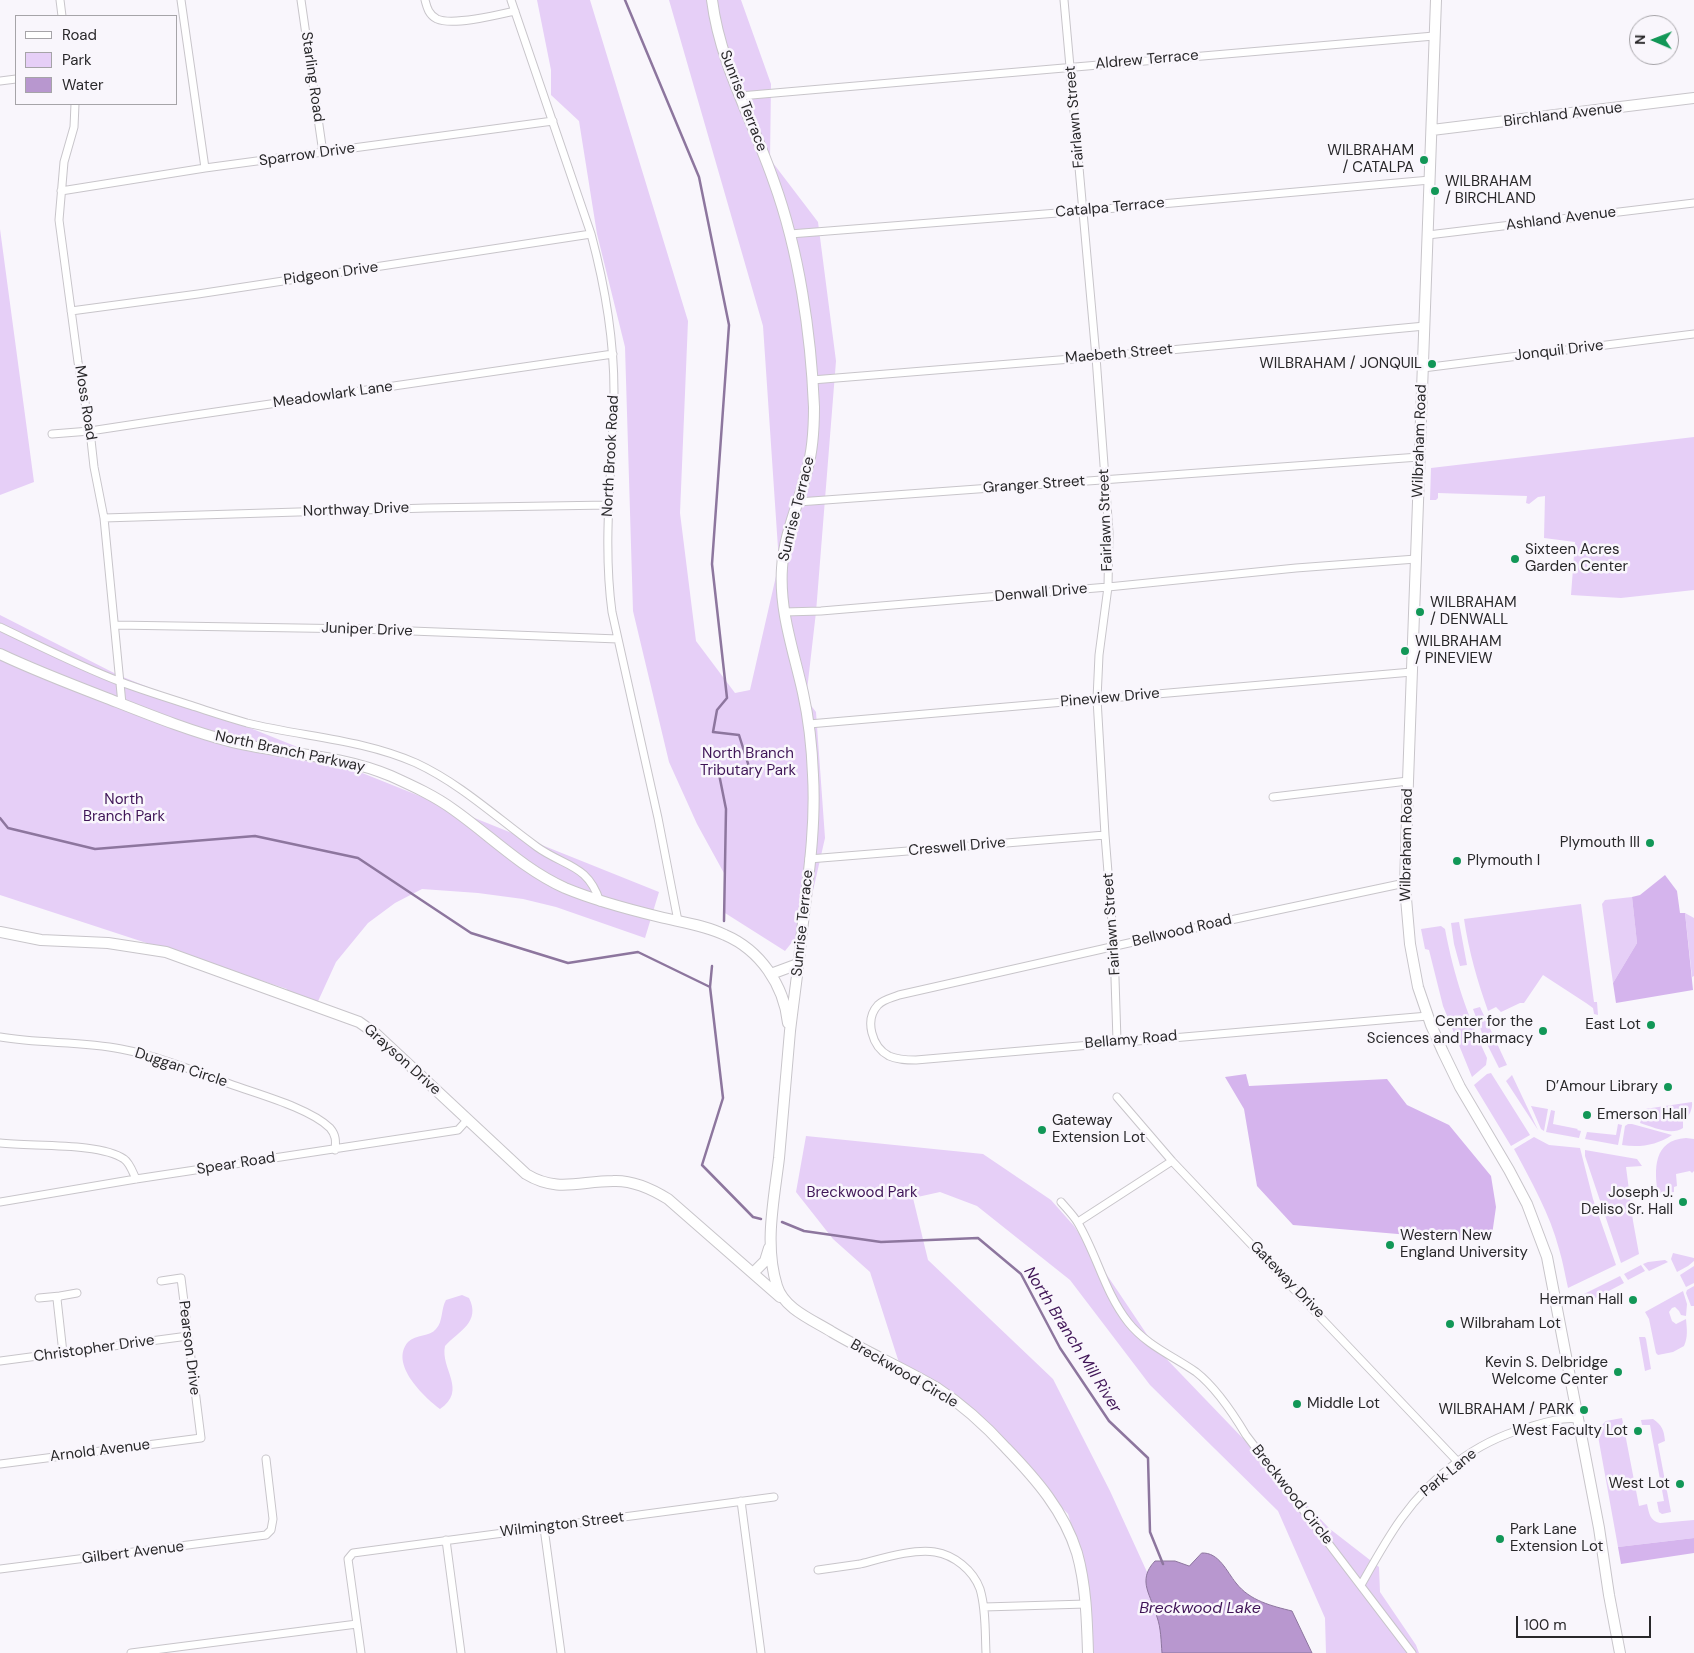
<!DOCTYPE html>
<meta charset="utf-8">
<style>
body{margin:0}
#map{position:relative;width:1694px;height:1653px;overflow:hidden;background:#f9f6fc;font-family:"DM Sans",sans-serif}
canvas{display:block}
.legend{position:absolute;left:15px;top:15px;width:162px;height:90px;box-sizing:border-box;background:#f9f6fc;border:1px solid #a6a4a8;margin:0;padding:6px 9px;list-style:none;font-size:15px;color:#29282a}
.legend li{display:flex;align-items:center;gap:10px;height:25px}
.legend b{width:25px;border:1px solid #a6a4a8}
.north{position:absolute;left:1629px;top:15px;width:50px;height:50px;box-sizing:border-box;background:#f9f6fc;border:1px solid #a6a4a8;border-radius:50%;rotate:271deg;font-size:14px;font-weight:700;line-height:20px;text-align:center;color:#29282a}
.north::after{content:'';display:block;margin:auto;width:18px;height:22px;background:#129757;clip-path:polygon(50% 0,100% 100%,50% 72%,0 100%)}
.scale{position:absolute;left:1516px;top:1616px;width:135px;height:22px;box-sizing:border-box;border:2px solid #29282a;border-top:0;padding-left:6px;font-size:15px;line-height:18px;white-space:nowrap;color:#29282a;-webkit-text-stroke:4px #f9f6fc;paint-order:stroke}
</style>
<div id="map">
<canvas width="1694" height="1653"></canvas>
<ul class="legend">
<li><b style="height:6px;background:#fff"></b>Road</li>
<li><b style="height:14px;background:#e6cff7"></b>Park</li>
<li><b style="height:14px;background:#b897cf"></b>Water</li>
</ul>
<div class="north">N</div>
<div class="scale">100 m</div>
</div>
<script>
const context = document.querySelector('canvas').getContext('2d');
context.lineJoin = 'round';
function fillPath(path, color) { context.fillStyle = color; context.fill(path, 'evenodd'); }
function strokePath(path, color, width, dash) { context.strokeStyle = color; context.lineWidth = width; context.lineCap = dash ? 'butt' : 'round'; context.setLineDash(dash || []); context.stroke(path); }
function label(font, color, halo, rows, align = 'center') {
  context.font = font + ' "DM Sans",sans-serif'; context.lineWidth = 5; context.setLineDash([]); context.textBaseline = 'middle'; context.strokeStyle = halo; context.fillStyle = color; for (const [text, x, y, turn = 0] of rows) {
    context.save(); context.translate(x, y); context.rotate((+turn || 0) * Math.PI / 180); context.textAlign = isNaN(turn) ? turn : align; if (halo) context.strokeText(text, 0, 0); context.fillText(text, 0, 0); context.restore();
  }
}
fillPath(new Path2D(`
 M537 0H590L688 321 680 513 696 641 735 693 750 690 779 563 763 326 669 0H741L771 84 770 159 818 222 836 361 816 612 806 699 816 712 825 838 805 926 785 951 725 913V875L697 824 669 762 633 611 625 347 597 234 579 121 551 95V70Z
 M0 229 34 482 0 495Z
 M1694 437V590L1621 598 1571 595 1575 542 1544 538 1545 496 1538 497 1529 504 1526 503 1527 496 1438 493V498L1436 500H1430L1431 468Z
 M0 615 118 675 659 892 645 938 556 907 523 899 478 893 422 889 395 903 368 923 336 962 314 1010 285 999 287 989 0 895Z
 M1632 897 1637 943 1613 983 1602 904 1605 900Z
 M1581 904 1594 1002H1597L1598 1015 1594 1014 1593 1008 1586 1003 1543 975 1524 1003H1520L1501 1012 1496 1007 1488 1011C1477 980 1469 952 1464 919Z
 M1685 913 1694 918V976L1692 977Z
 M1459 922 1467 965 1460 966 1454 944 1451 923Z
 M1441 926 1445 929C1454 977 1467 1014 1487 1058L1486 1065 1472 1077 1443 1006 1429 950 1425 949 1421 929Z
 M1480 1007 1507 1065 1499 1068 1483 1036 1473 1009Z
 M1491 1073 1530 1135 1511 1146 1474 1085 1487 1074Z
 M1512 1075 1538 1130 1506 1081Z
 M1692 1102C1693 1108 1689 1118 1683 1121V1128C1671 1136 1653 1127 1640 1123L1645 1109Z
 M1531 1106 1548 1109 1544 1131 1541 1129Z
 M1551 1110 1555 1111 1553 1124 1578 1129 1577 1130 1581 1131 1579 1138 1546 1132Z
 M1618 1124 1622 1125 1618 1145 1585 1139 1587 1132 1616 1135Z
 M1628 1124H1632L1672 1135C1657 1145 1640 1148 1622 1145L1625 1126Z
 M806 1136 983 1154 1051 1200 1074 1226 1156 1348 1330 1529 1379 1567 1380 1592 1416 1645 1419 1653H1326L1325 1618 1278 1511 1150 1385 1070 1280 977 1206 940 1192 913 1198 928 1260 1053 1379 1110 1491 1184 1653H1089L1086 1573 1068 1514 979 1423 901 1369 870 1272 833 1239 796 1192Z
 M1534 1137 1549 1145 1580 1148 1593 1199 1616 1265 1568 1288C1565 1275 1563 1262 1559 1249 1550 1214 1531 1181 1514 1149Z
 M1686 1138 1694 1139V1171L1692 1173 1690 1171 1676 1174 1677 1186 1674 1187V1192L1658 1194C1654 1170 1653 1140 1686 1138Z
 M1585 1150 1637 1159 1642 1166 1626 1167 1633 1221 1639 1254 1621 1263 1585 1156Z
 M1673 1253 1694 1258V1261L1688 1266 1677 1272 1671 1259Z
 M1665 1260 1668 1262 1649 1271 1643 1264 1648 1262Z
 M1641 1265 1645 1271 1628 1280 1624 1274Z
 M1694 1266V1283L1686 1287 1680 1275Z
 M1620 1276 1624 1283 1588 1302 1584 1294Z
 M1694 1286V1306H1691L1686 1293 1687 1290Z
 M1683 1291 1687 1304 1686 1316 1681 1315 1679 1311 1675 1307 1672 1308 1669 1312 1672 1321 1676 1324 1686 1319C1687 1330 1688 1337 1684 1346L1673 1352 1658 1355 1656 1353 1649 1319 1645 1312Z
 M462 1295 469 1298C481 1322 459 1331 445 1346 440 1369 468 1390 440 1409 424 1397 389 1364 408 1342 416 1334 430 1337 436 1329 443 1322 441 1308 446 1300Z
 M1639 1337H1645L1646 1339 1651 1369 1645 1371Z
 M1622 1418 1639 1506 1647 1504C1649 1513 1650 1521 1660 1523L1694 1520V1538L1618 1547 1598 1436V1429L1606 1421Z
 M1653 1419C1662 1425 1664 1430 1665 1441L1658 1444 1671 1512 1662 1514 1659 1512 1657 1502 1664 1501 1650 1425H1642L1641 1420Z`), '#e6cff7');
fillPath(new Path2D(`
 M1665 875 1677 891 1680 913H1685L1693 990 1616 1003 1613 983 1637 943 1632 897 1640 895Z
 M1246 1074 1249 1086 1387 1079 1407 1105 1449 1125 1491 1176 1496 1207 1491 1242 1293 1225 1257 1186 1244 1109 1225 1077Z
 M1694 1538V1553L1621 1564 1618 1547Z`), '#d5b4ed');
const water = new Path2D(`
 M1202 1553C1219 1552 1227 1572 1236 1583 1250 1601 1272 1606 1292 1611L1312 1653H1162C1161 1641 1161 1628 1157 1617 1152 1596 1136 1581 1155 1561H1175L1189 1566Z`);
fillPath(water, '#b897cf');
strokePath(water, '#8d769e', 1);
strokePath(new Path2D(`
 M625 0 699 177 729 325 712 564 727 698 717 710 713 732 739 735 750 770 719 774 726 809 724 921
 M0 818 8 828 95 849 255 836 358 858 471 933 568 963 638 952 710 987 723 1098 702 1165 753 1217 761 1219
 M710 987 712 966
 M782 1222 804 1231 881 1242 978 1238 1021 1274 1060 1348 1109 1421 1148 1458 1150 1532 1163 1564`), '#8d769e', 2.5);
const street = new Path2D(`
 M60 0 62 16
 M181 0 205 168
 M301 0 323 153
 M425 0C427 8 429 15 437 19 453 26 497 15 515 11
 M511 0 591 234C605 286 614 338 614 392 613 465 602 538 612 612L658 818 678 921
 M1064 0 1096 357 1109 532 1108 587 1099 655 1097 699 1105 835 1114 947 1117 1041
 M0 81 16 79
 M740 96 1434 36
 M75 104 74 127 64 162 59 220 78 362 90 431 94 467 104 518 122 704
 M61 191 205 168 553 121
 M790 234 1083 211 1430 180
 M1428 235 1694 203
 M71 311 198 294 591 234
 M1423 368 1694 334
 M812 380 1096 357 1425 326
 M52 434 90 431 195 415 613 354
 M798 502 1419 457
 M104 518 427 508 609 505
 M784 612 821 611 1108 587 1296 568 1416 559
 M115 625 360 629 618 639
 M0 627C40 646 79 666 121 682 145 691 171 699 196 707 213 713 230 718 247 723 304 737 361 739 416 763 461 784 497 818 537 847 565 867 588 864 600 902
 M809 724 1412 672
 M1273 797 1408 781
 M809 859 1105 835
 M1405 883 1226 921 899 995C892 998 884 999 878 1005 864 1020 872 1047 889 1056 898 1060 907 1060 916 1060L1428 1016
 M0 1037C40 1044 81 1041 121 1049 158 1056 194 1071 230 1084 257 1094 310 1108 330 1128 336 1135 336 1141 335 1150
 M1117 1097 1172 1161 1458 1462
 M0 1143C30 1147 100 1142 124 1159 130 1163 133 1173 136 1179
 M0 1202 136 1179 458 1130 468 1119
 M1061 1202C1067 1209 1074 1216 1078 1223 1097 1255 1105 1293 1128 1322 1146 1345 1173 1356 1196 1372 1214 1386 1234 1415 1246 1435L1412 1653
 M1078 1222 1172 1161
 M39 1298 60 1296
 M63 1353 57 1299 60 1296 77 1293
 M0 1361 188 1336
 M0 1464 201 1438 181 1278 161 1281
 M741 1501 761 1653
 M544 1528 561 1653
 M446 1540 461 1653
 M0 1569 266 1535 271 1530 273 1519 266 1459
 M818 1570C832 1568 846 1566 860 1564 880 1559 915 1548 935 1552 954 1555 973 1570 980 1589 986 1609 985 1632 986 1653
 M1361 1585C1374 1562 1386 1540 1401 1519 1431 1477 1475 1442 1526 1428 1543 1423 1560 1417 1578 1419
 M984 1607 1086 1604
 M131 1653 357 1624
 M361 1653 348 1559 353 1553 774 1497`);
const secondary = new Path2D(`
 M712 0C720 64 753 121 774 182 799 251 811 334 814 407 814 428 813 450 807 470 799 503 784 534 782 568 779 611 794 652 803 693 809 720 812 748 813 775 816 827 808 879 802 931 799 964 794 997 790 1031 786 1073 783 1116 779 1158 774 1200 764 1245 777 1286 784 1309 813 1320 832 1332 866 1352 903 1368 937 1388 963 1405 985 1425 1006 1448 1036 1479 1064 1511 1077 1553 1086 1585 1087 1620 1088 1653
 M1436 0 1408 781 1405 887 1410 944 1418 987 1431 1025 1443 1052 1460 1087 1509 1170 1527 1204 1547 1257 1599 1528 1609 1595 1620 1653
 M1432 130 1694 98
 M0 654C38 672 78 687 117 702 155 717 193 732 232 742 285 755 340 754 391 776 413 786 435 796 454 810 492 837 523 869 565 888 596 901 627 909 660 917 681 922 705 925 725 935 760 950 784 985 788 1023
 M0 932 41 940 108 943 166 952 359 1022 376 1034 526 1174C557 1193 580 1181 613 1181 633 1180 652 1189 668 1199L780 1297
 M771 974 798 964
 M753 1273 765 1261 769 1248`);
strokePath(street, '#c8c5ca', 9);
strokePath(secondary, '#c8c5ca', 12);
strokePath(street, '#fff', 7);
strokePath(secondary, '#fff', 10);
for (const [x, y, r, color] of [
 [1424,160,5,"#129757"],
 [1435,191,5,"#129757"],
 [1432,364,5,"#129757"],
 [1515,559,5,"#129757"],
 [1420,612,5,"#129757"],
 [1405,651,5,"#129757"],
 [1650,843,5,"#129757"],
 [1457,861,5,"#129757"],
 [1651,1025,5,"#129757"],
 [1543,1031,5,"#129757"],
 [1668,1087,5,"#129757"],
 [1587,1115,5,"#129757"],
 [1042,1130,5,"#129757"],
 [1683,1202,5,"#129757"],
 [1390,1245,5,"#129757"],
 [1633,1300,5,"#129757"],
 [1450,1324,5,"#129757"],
 [1618,1372,5,"#129757"],
 [1297,1404,5,"#129757"],
 [1584,1410,5,"#129757"],
 [1638,1431,5,"#129757"],
 [1680,1484,5,"#129757"],
 [1500,1539,5,"#129757"]
]) { const dot = new Path2D(); dot.arc(x, y, r, 0, 2 * Math.PI); context.fillStyle = color; context.fill(dot); strokePath(dot, '#f9f6fc', 2); }
label('15px', '#29282a', '#f9f6fc', [
 ["Aldrew Terrace",1147,60,-5],
 ["Starling Road",312,77,82],
 ["Sunrise Terrace",743,101,69],
 ["Birchland Avenue",1563,115,-7],
 ["Fairlawn Street",1075,117,-95],
 ["Sparrow Drive",307,155,-8],
 ["Catalpa Terrace",1110,208,-5],
 ["Ashland Avenue",1561,219,-7],
 ["Pidgeon Drive",331,274,-8],
 ["Jonquil Drive",1559,351,-7],
 ["Maebeth Street",1119,354,-5],
 ["Meadowlark Lane",333,395,-8],
 ["Moss Road",85,403,81],
 ["Wilbraham Road",1420,441,-88],
 ["North Brook Road",611,456,-87],
 ["Granger Street",1034,485,-4],
 ["Sunrise Terrace",797,509,-76],
 ["Northway Drive",356,510,-2],
 ["Fairlawn Street",1106,520,-92],
 ["Denwall Drive",1041,593,-5],
 ["Juniper Drive",367,630,2],
 ["Pineview Drive",1110,698,-5],
 ["North Branch Parkway",290,752,12],
 ["Wilbraham Road",1407,845,-89],
 ["Creswell Drive",957,847,-5],
 ["Sunrise Terrace",803,923,-84],
 ["Fairlawn Street",1112,924,-94],
 ["Bellwood Road",1182,931,-13],
 ["Bellamy Road",1131,1040,-5],
 ["Grayson Drive",402,1060,42],
 ["Duggan Circle",181,1068,18],
 ["Spear Road",236,1164,-9],
 ["Gateway Drive",1287,1280,46],
 ["Pearson Drive",189,1348,83],
 ["Christopher Drive",94,1349,-8],
 ["Breckwood Circle",904,1374,30],
 ["Arnold Avenue",100,1451,-7],
 ["Park Lane",1449,1473,-39],
 ["Breckwood Circle",1292,1495,52],
 ["Wilmington Street",562,1525,-7],
 ["Gilbert Avenue",133,1553,-7]
]);
label('15px', '#29282a', '#f9f6fc', [
 ["WILBRAHAM",1414,151],
 ["/ CATALPA",1414,168],
 ["WILBRAHAM",1445,182,"left"],
 ["/ BIRCHLAND",1445,199,"left"],
 ["WILBRAHAM / JONQUIL",1422,364],
 ["Sixteen Acres",1525,550,"left"],
 ["Garden Center",1525,567,"left"],
 ["WILBRAHAM",1430,603,"left"],
 ["/ DENWALL",1430,620,"left"],
 ["WILBRAHAM",1415,642,"left"],
 ["/ PINEVIEW",1415,659,"left"],
 ["Plymouth III",1640,843],
 ["Plymouth I",1467,861,"left"],
 ["Center for the",1533,1022],
 ["Sciences and Pharmacy",1533,1039],
 ["East Lot",1641,1025],
 ["D’Amour Library",1658,1087],
 ["Emerson Hall",1597,1115,"left"],
 ["Gateway",1052,1121,"left"],
 ["Extension Lot",1052,1138,"left"],
 ["Joseph J.",1673,1193],
 ["Deliso Sr. Hall",1673,1210],
 ["Western New",1400,1236,"left"],
 ["England University",1400,1253,"left"],
 ["Herman Hall",1623,1300],
 ["Wilbraham Lot",1460,1324,"left"],
 ["Kevin S. Delbridge",1608,1363],
 ["Welcome Center",1608,1380],
 ["Middle Lot",1307,1404,"left"],
 ["WILBRAHAM / PARK",1574,1410],
 ["West Faculty Lot",1628,1431],
 ["West Lot",1670,1484],
 ["Park Lane",1510,1530,"left"],
 ["Extension Lot",1510,1547,"left"]
], 'right');
label('15px', '#3f1557', '#f9f6fc', [
 ["North Branch",748,754],
 ["Tributary Park",748,771],
 ["North",124,800],
 ["Branch Park",124,817],
 ["Breckwood Park",862,1193]
]);
label('italic 16px', '#3f1456', '#f9f6fc', [
 ["North Branch Mill River",1072,1340,58],
 ["Breckwood Lake",1200,1609]
]);
</script>
